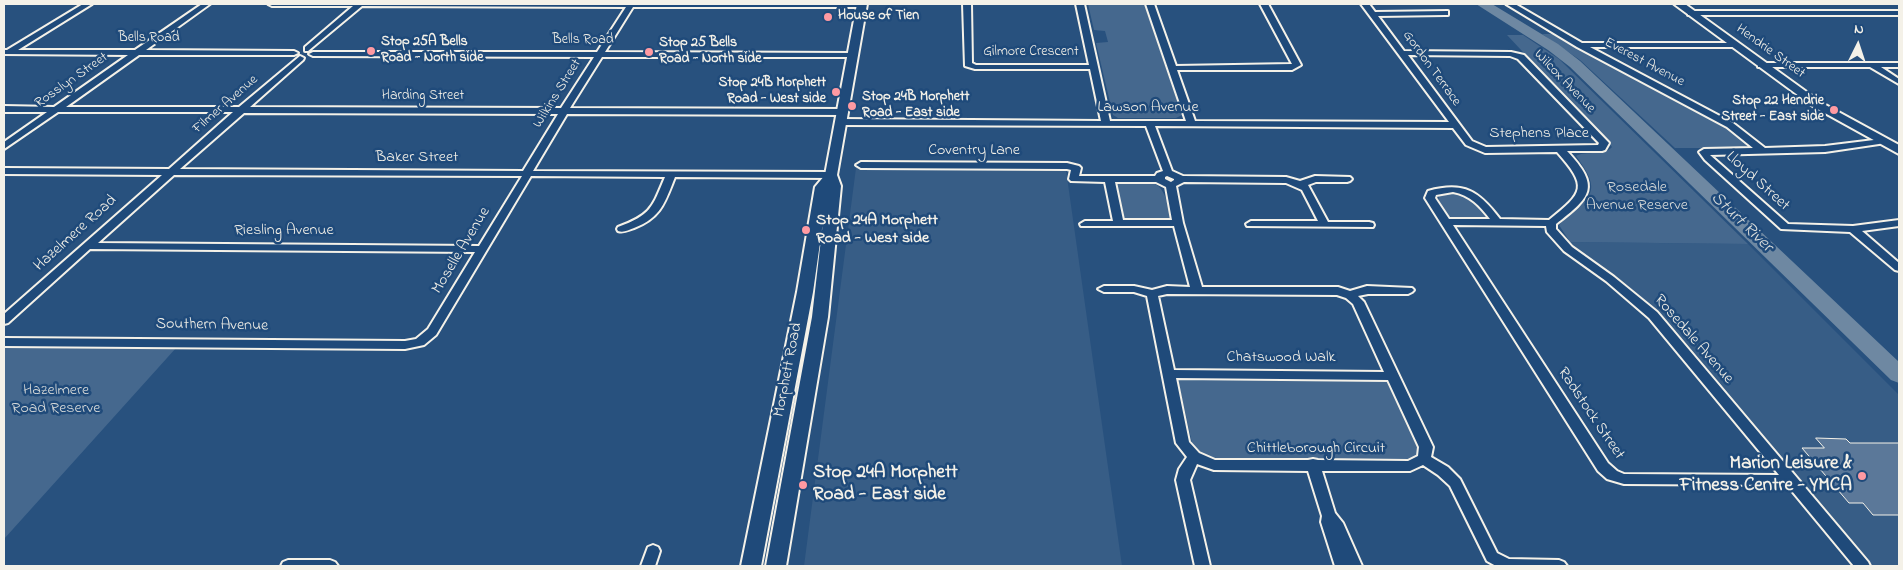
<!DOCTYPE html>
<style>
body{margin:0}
#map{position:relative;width:1903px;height:570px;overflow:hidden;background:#28517e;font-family:"Indie Flower",sans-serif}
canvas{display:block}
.frame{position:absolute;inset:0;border:5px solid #f4f1e8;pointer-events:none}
.north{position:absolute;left:1833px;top:20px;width:50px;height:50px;-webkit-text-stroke:4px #1f4a7a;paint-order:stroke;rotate:4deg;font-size:14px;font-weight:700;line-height:20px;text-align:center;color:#f4f1e8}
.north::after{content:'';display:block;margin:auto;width:18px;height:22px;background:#f4f1e8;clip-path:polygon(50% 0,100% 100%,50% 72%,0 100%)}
</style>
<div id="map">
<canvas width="1903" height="570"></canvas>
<div class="frame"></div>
<div class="north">N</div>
</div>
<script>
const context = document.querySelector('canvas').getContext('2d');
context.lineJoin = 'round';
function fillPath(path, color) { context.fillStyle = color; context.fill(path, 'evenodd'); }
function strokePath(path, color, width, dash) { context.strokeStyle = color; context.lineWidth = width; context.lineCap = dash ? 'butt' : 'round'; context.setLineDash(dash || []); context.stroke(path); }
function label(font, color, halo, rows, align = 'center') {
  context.font = font + ' "Indie Flower",sans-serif'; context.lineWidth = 5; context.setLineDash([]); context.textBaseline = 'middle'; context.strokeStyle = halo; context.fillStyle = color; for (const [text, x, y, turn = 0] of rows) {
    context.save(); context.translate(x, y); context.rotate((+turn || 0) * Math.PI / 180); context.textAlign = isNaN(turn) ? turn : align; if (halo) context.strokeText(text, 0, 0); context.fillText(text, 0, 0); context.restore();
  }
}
fillPath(new Path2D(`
 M856 168 1066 170 1122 566H804Z
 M1570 242 1748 244 1899 395V566H1870L1657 310 1627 285 1586 258Z`), '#375d86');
fillPath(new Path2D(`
 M1088 4H1144L1182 115 1176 118H1118L1113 115 1096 43 1108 42 1105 31 1094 30Z
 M1542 34H1555L1729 128 1749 145 1744 148H1675L1580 60Z
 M1507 35H1523L1559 59 1748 244 1570 242 1559 225C1589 196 1605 195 1576 156 1587 150 1603 157 1612 147Z
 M1114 182C1159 182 1160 175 1173 221H1122Z
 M1451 193C1469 195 1477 202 1486 217L1482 221C1457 220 1452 225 1438 201L1439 196Z
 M4 347 176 348 4 539Z
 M1177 376 1385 378 1420 447V454L1409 461 1207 458 1196 451 1192 443Z`), '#45688e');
fillPath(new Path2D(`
 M1476 4H1492L1558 44 1580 61 1899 362V383L1891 380 1570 67 1548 50Z`), '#6e88a2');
const building = new Path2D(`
 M1816 438 1846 439 1850 443H1899V515H1873L1863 503H1849L1802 448H1824Z`);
fillPath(building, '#5b7899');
strokePath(building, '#f4f1e8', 1);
const street = new Path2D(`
 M83 4H92L18 50H135L202 4H210L146 50 294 51 298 53 294 55H139L66 107H239L300 56 304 58 303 60 250 107 561 108 594 57 313 56 309 54 313 52H597L626 7 362 6 308 51H305V47L353 6H272L268 4 866 5 862 7H633L605 52 853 53 857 55 853 57H602L570 108 843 109 847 112 843 115 567 114 533 171 831 172 836 175 831 178 675 177C665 202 661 218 634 228 628 230 624 233 618 231L617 229 618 227C651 215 652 208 665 177L531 176 436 335 424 345 405 349 4 346V338L405 341 416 339 428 329 475 252 90 249 8 323 4 324V314L162 175 4 174V168L169 169 233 112H58L4 149V142L47 112H4V106L54 107 128 55 4 54V50H7ZM244 113 558 114 523 171 180 169ZM174 175 522 176 479 246 98 243Z
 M963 4H971L972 63 976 65H1089L1076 4H1084L1110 121H1186L1146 4H1154L1176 66 1292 64 1260 4H1268L1301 65 1292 70H1177L1195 121 1449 122 1361 4H1369L1375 12 1448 11V15H1445L1378 16 1404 51 1511 52 1524 55 1609 143 1605 150 1602 151H1567C1601 187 1591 197 1556 224V229L1572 247 1614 277 1657 312 1868 562 1870 566H1854L1787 485 1624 484 1607 479 1598 471 1425 198 1428 191C1464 181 1479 191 1500 219L1549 220C1584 192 1588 187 1557 152L1485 153 1466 145 1453 128 1155 126 1172 171 1183 176 1286 177 1300 181 1315 176 1350 177 1352 179 1350 181 1347 182H1316L1308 185 1328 222H1369L1373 223 1374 225 1373 227 1247 226 1246 224 1251 221H1318L1302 190 1286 183 1184 182 1176 186 1183 223 1202 287H1338L1350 291 1367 286 1412 288 1414 290 1412 292 1408 294H1368L1358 296 1364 302 1433 447 1431 457 1448 467 1460 479 1497 553 1509 559 1559 560 1564 562 1567 566H1496L1487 561 1450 486 1438 475 1423 465 1410 471H1322L1335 513 1343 523 1362 566H1335L1321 522 1322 516 1308 471 1214 470 1197 464 1190 480 1210 566H1195L1176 480 1179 469 1187 457 1176 443 1147 296 1134 292H1104L1098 289 1104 286H1134L1152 290 1167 286 1190 287 1174 226H1081L1080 224 1085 221H1113L1105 182 1071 181 1069 179 1071 170 1067 169 861 168 856 165 861 162 1067 163 1079 166 1081 168 1079 176H1155L1157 173 1163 171 1146 126 841 125 837 122 841 119 1101 121 1090 69H975L965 66ZM1408 55 1510 56 1518 59 1599 143 1598 145 1486 147 1472 141ZM1167 176 1174 179V180L1171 182 1165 179V177ZM1115 182H1156L1166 187 1172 220H1123ZM1453 192C1470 195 1480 206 1490 219H1449L1435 198 1436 195ZM1453 225 1546 226 1547 232 1564 251 1606 281 1649 318 1779 475 1624 474 1617 471 1608 463ZM1167 294 1337 295 1346 298 1353 304 1384 372 1174 370 1158 296ZM1176 378 1388 380 1419 447 1418 456 1408 461 1318 460 1313 459 1308 460H1215L1199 453 1189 442Z
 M1506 4H1515L1582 43H1737V47H1590L1733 123 1765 148 1825 146 1882 139V143L1879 144 1825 152 1710 155 1788 224 1853 226 1899 220V226L1862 231 1899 263V271L1895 270 1850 232 1781 229 1705 160 1699 152 1704 149 1753 148 1727 127 1577 47Z
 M1688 11H1899V15H1688Z
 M1758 63H1899V67H1881L1899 79V84L1870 67H1758Z
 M653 545 658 547 660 551 655 566H641L648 547Z
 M288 560H330L335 562 338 566H281L283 562Z`);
const secondary = new Path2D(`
 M857 4H867L837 175 841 186 828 317 786 566H766L812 317 823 222 813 292 761 566H741L797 292 815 187 825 175Z
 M1674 4H1685L1822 103 1899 145V154L1814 107Z`);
strokePath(street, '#f4f1e8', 4);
strokePath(secondary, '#f4f1e8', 4);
fillPath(street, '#1f4a7a');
fillPath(secondary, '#1f4a7a');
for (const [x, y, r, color] of [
 [828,17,5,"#ff9aa2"],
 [371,51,5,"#ff9aa2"],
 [649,52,5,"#ff9aa2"],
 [836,92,5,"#ff9aa2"],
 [852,106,5,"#ff9aa2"],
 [1834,110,5,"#ff9aa2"],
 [806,230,5,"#ff9aa2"],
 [1862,476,5,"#ff9aa2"],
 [803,485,5,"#ff9aa2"]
]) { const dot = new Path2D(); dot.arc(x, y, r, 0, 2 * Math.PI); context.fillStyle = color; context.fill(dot); strokePath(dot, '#1f4a7a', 2); }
label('bold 14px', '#f4f1e8', '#1f4a7a', [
 ["House of Tien",838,17],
 ["Stop 25A Bells",381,43],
 ["Road - North side",381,59],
 ["Stop 25 Bells",659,44],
 ["Road - North side",659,60],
 ["Stop 24B Morphett",826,84,"right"],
 ["Road - West side",826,100,"right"],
 ["Stop 24B Morphett",862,98],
 ["Road - East side",862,114],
 ["Stop 22 Hendrie",1824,102,"right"],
 ["Street - East side",1824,118,"right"]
], 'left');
label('14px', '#f4f1e8', '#1f4a7a', [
 ["Bells Road",149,39],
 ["Bells Road",583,41],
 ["Hendrie Street",1770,52,36],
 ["Gilmore Crescent",1031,53],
 ["Everest Avenue",1644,63,28],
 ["Gordon Terrace",1431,69,54],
 ["Rosslyn Street",72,81,-35],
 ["Wilcox Avenue",1564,82,46],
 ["Wilkins Street",558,94,-58],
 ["Harding Street",423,97],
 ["Filmer Avenue",226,105,-41]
]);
label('16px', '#f4f1e8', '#1f4a7a', [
 ["Lawson Avenue",1148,108],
 ["Stephens Place",1539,134],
 ["Coventry Lane",974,151],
 ["Baker Street",417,158],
 ["Lloyd Street",1757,182,42],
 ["Riesling Avenue",284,231],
 ["Hazelmere Road",76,234,-42],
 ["Moselle Avenue",462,251,-59],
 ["Southern Avenue",212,326,1],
 ["Rosedale Avenue",1693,340,49],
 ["Chatswood Walk",1281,358],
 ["Morphett Road",789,370,-79],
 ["Radstock Street",1590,414,56],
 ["Chittleborough Circuit",1316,449]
]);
label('16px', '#dadcda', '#1f4a7a', [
 ["Rosedale",1637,188],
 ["Avenue Reserve",1637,206],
 ["Hazelmere",56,391],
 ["Road Reserve",56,409]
]);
label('bold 16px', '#f4f1e8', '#1f4a7a', [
 ["Stop 24A Morphett",816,221],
 ["Road - West side",816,239]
], 'left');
label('italic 18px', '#d9dcda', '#1f4a7a', [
 ["Sturt River",1741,223,44]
]);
label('bold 19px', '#f4f1e8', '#1f4a7a', [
 ["Marion Leisure &",1852,465],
 ["Fitness Centre - YMCA",1852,487],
 ["Stop 24A Morphett",813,474,"left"],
 ["Road - East side",813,496,"left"]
], 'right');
</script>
